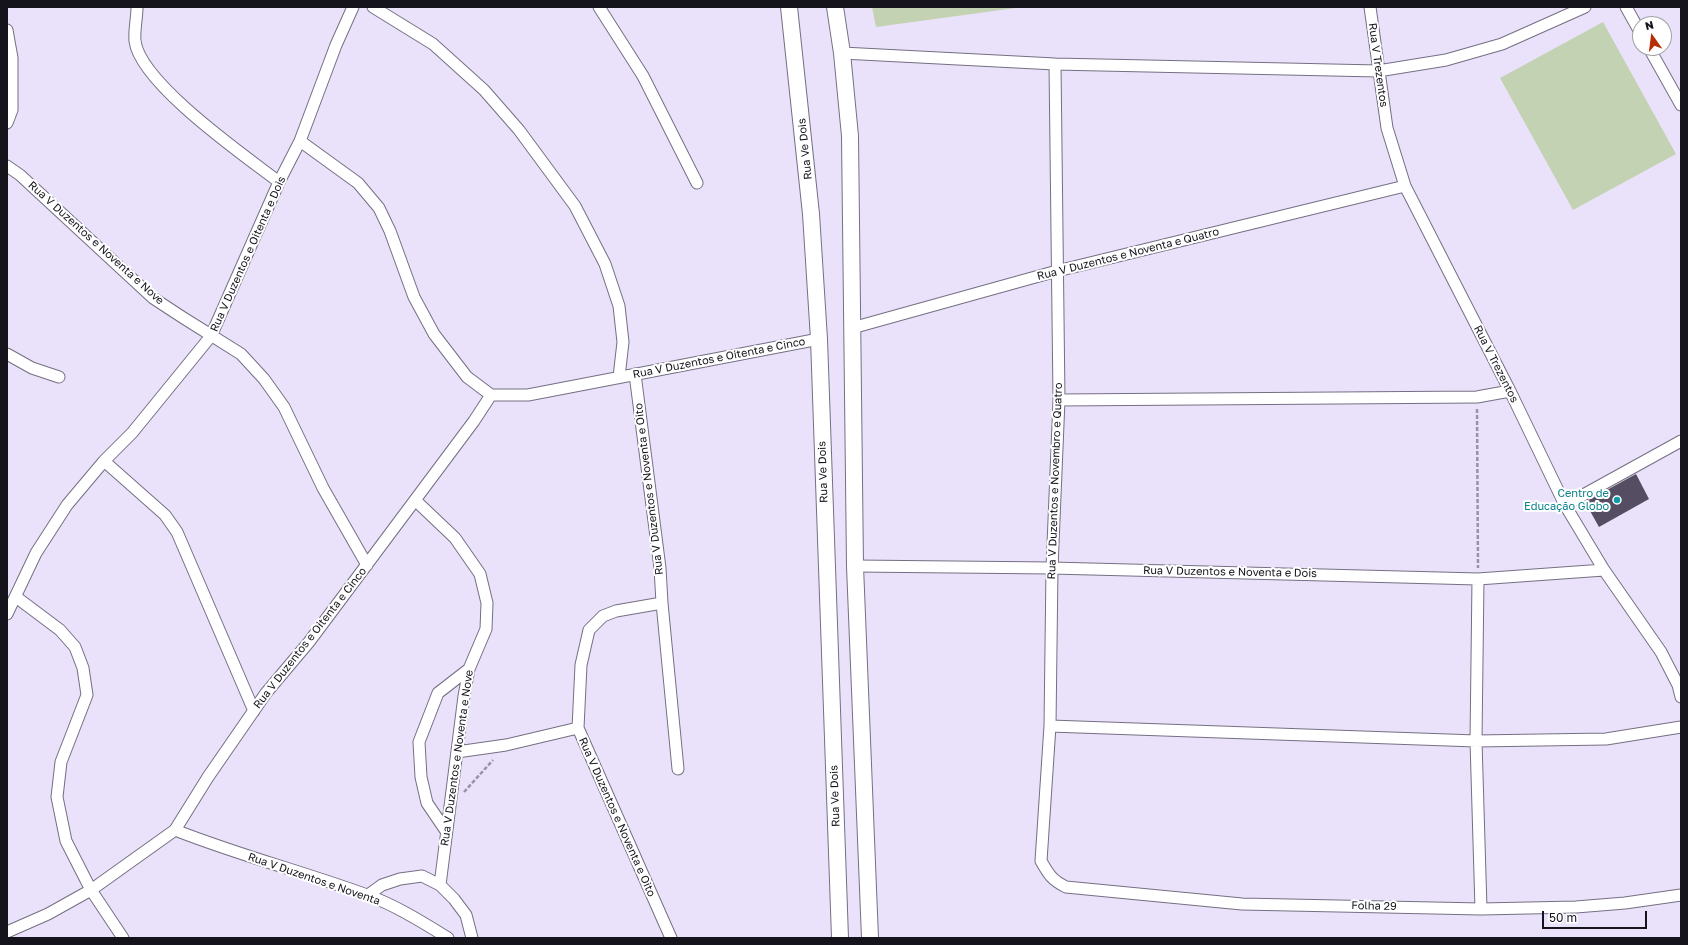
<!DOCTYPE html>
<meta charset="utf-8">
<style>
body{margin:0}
#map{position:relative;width:1688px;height:945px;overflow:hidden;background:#eae2fa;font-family:"Golos Text",sans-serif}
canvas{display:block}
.frame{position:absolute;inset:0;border:8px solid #15131b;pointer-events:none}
.north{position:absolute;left:1632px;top:16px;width:40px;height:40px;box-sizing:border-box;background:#fff;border:1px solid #a1a1a4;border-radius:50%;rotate:346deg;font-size:11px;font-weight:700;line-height:16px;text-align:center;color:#15131b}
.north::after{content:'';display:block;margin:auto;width:14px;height:18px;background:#b72e01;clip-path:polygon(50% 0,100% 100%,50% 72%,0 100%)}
.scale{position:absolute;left:1542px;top:911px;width:105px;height:18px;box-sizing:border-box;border:2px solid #15131b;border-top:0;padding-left:5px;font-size:12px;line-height:14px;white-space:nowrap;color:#15131b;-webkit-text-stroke:3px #fff;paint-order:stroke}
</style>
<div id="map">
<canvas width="1688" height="945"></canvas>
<div class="frame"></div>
<div class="north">N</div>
<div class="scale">50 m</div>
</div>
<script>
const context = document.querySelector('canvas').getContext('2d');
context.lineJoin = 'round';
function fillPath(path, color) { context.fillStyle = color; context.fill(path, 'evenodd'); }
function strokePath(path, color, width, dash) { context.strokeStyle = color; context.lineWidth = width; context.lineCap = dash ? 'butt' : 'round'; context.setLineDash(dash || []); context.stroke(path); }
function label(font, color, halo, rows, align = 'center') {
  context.font = font + ' "Golos Text",sans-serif'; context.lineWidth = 4; context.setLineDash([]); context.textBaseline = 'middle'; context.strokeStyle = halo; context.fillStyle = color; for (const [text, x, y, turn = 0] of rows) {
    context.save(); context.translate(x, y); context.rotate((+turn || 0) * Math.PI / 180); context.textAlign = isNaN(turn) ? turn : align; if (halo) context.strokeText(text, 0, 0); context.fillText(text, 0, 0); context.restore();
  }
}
fillPath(new Path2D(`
 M872 7H1023L876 27Z
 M1603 22 1676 154 1573 210 1500 78Z`), '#c3d2b2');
fillPath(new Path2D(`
 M1636 474 1649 499 1599 527 1585 502Z`), '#554e62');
const street = new Path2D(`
 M137 7C137 18 134 30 135 41 140 83 245 156 279 182
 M373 7 433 44 484 90 519 130 575 206 605 264 619 306 623 342 619 377
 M599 7 643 76 697 183
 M1370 7 1387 128 1405 186 1510 391 1565 505 1604 570 1661 652 1678 685 1681 697
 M1626 7 1640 32
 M7 30 12 58V110L7 123
 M1649 48 1681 105
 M842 53 1055 64 1378 71 1446 60 1502 44 1585 7
 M1055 64 1059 400 1052 568 1050 726 1041 861C1049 875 1052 880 1066 887L1242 904 1481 909 1576 907 1625 903 1681 895
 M300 141 358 183 379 208 390 231 414 297 434 334 467 377 491 395
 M7 166 20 175 153 298 182 317 241 354 264 379 284 407 323 488 367 565
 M852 328 1057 271 1405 186
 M7 354 32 368 59 377
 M635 374 660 568 662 603 616 611 603 616 589 630 581 665 578 728 671 938
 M491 395H528L819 339
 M1059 400 1477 397 1510 391
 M104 461 165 515 177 532 254 711
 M415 500 455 538 480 574 487 603 486 629 469 669 464 696 440 885
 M1565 505 1681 441
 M855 566 1052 568 1478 579 1604 570
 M1478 579 1476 741 1481 909
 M16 597 60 630 75 647 83 668 87 695 61 762 57 797 66 841 91 890 123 938
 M662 603 678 769
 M7 614 36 553 67 505 104 461 132 433 211 336 279 182 300 141 336 45 353 7
 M1050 726 1476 741 1606 739 1681 727
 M457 752 506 745 578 728
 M175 830C238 855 304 872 367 895 395 905 422 922 448 938
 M446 831 427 803 421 777 419 742 438 693 469 669
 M368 895 382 885 400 879 422 876 440 885 454 899 466 915 472 938
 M7 932 48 914 91 890 175 830 208 777 266 693 309 642 474 421 491 395`);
const secondary = new Path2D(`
 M789 7 811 214 819 339 840 938
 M835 7 842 53 850 136 855 566 870 938`);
strokePath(street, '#756f83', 13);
strokePath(secondary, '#756f83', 18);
strokePath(new Path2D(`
 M1477 409 1478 568
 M464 792 493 760`), '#9892a4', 2.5, [4, 2]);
strokePath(street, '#fff', 11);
strokePath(secondary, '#fff', 16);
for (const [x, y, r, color] of [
 [1617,500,4,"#0f9aa8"]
]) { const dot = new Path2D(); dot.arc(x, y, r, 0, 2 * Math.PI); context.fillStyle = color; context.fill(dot); strokePath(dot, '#fff', 1.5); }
label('11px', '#15131b', '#fff', [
 ["Rua V Trezentos",1378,65,82],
 ["Rua Ve Dois",805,149,-96],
 ["Rua V Duzentos e Noventa e Nove",96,243,42],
 ["Rua V Duzentos e Oitenta e Dois",248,254,-66],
 ["Rua V Duzentos e Noventa e Quatro",1128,254,-14],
 ["Rua V Duzentos e Oitenta e Cinco",719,358,-11],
 ["Rua V Trezentos",1496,364,63],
 ["Rua Ve Dois",823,472,-92],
 ["Rua V Duzentos e Novembro e Quatro",1055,481,-88],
 ["Rua V Duzentos e Noventa e Oito",649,489,-97],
 ["Rua V Duzentos e Noventa e Dois",1230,572,1],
 ["Rua V Duzentos e Oitenta e Cinco",310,638,-52],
 ["Rua V Duzentos e Noventa e Nove",457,758,-82],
 ["Rua Ve Dois",835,796,-92],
 ["Rua V Duzentos e Noventa e Oito",617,817,66],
 ["Rua V Duzentos e Noventa",314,879,19],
 ["Folha 29",1374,906,1]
]);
label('11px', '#0d838f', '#fff', [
 ["Centro de",1609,494],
 ["Educação Globo",1609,507]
], 'right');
</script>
